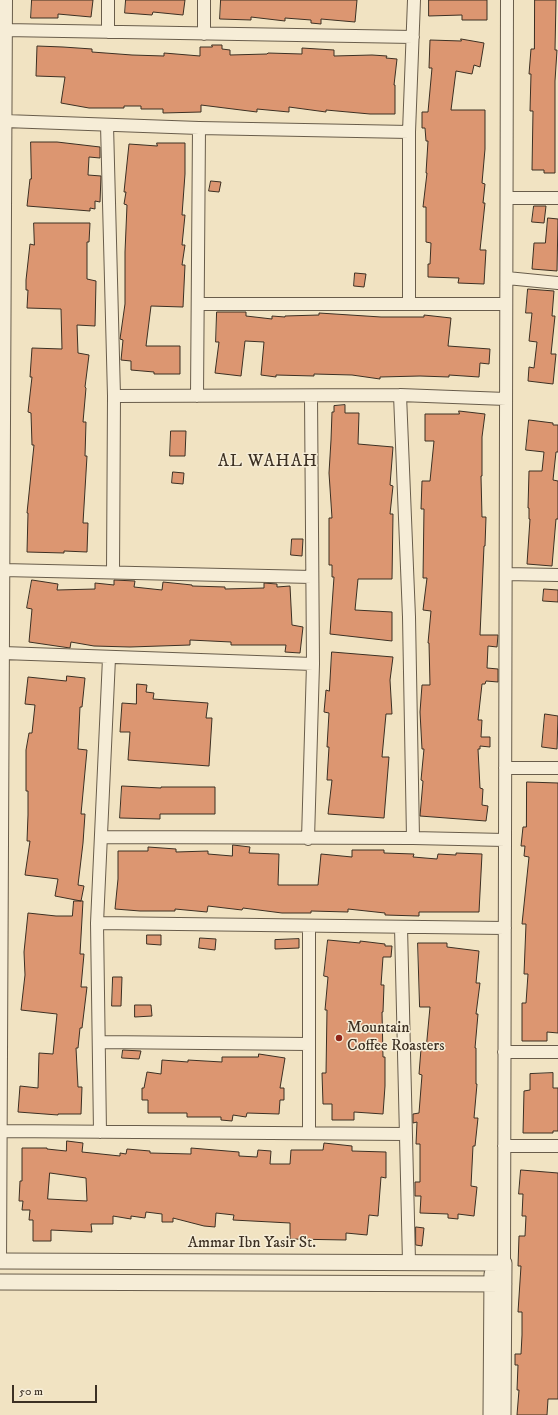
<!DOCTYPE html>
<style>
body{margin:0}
#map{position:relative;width:558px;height:1415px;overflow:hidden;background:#f1e3c2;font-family:"IM FELL DW Pica",serif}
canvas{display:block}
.scale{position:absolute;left:12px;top:1385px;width:85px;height:18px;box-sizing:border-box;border:2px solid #3c3023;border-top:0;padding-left:5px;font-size:12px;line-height:14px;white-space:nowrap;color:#3c3023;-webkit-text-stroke:3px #f6edd7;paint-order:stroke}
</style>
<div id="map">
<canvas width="558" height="1415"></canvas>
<div class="scale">50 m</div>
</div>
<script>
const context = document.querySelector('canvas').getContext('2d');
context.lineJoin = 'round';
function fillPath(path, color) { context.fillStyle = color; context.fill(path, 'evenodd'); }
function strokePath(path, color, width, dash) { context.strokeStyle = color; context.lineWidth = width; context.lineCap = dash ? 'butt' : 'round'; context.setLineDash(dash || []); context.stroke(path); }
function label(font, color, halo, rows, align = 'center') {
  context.font = font + ' "IM FELL DW Pica",serif'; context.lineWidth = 3; context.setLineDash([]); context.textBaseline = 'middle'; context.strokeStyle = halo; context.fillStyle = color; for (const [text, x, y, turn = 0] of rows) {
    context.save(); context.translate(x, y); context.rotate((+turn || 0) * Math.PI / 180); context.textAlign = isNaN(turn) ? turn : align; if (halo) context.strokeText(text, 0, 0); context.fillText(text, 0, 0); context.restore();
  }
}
const building = new Path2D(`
 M32 0H93L91 17 58 14V18H31Z
 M126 0H185L183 15 153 12 152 15 125 13Z
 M221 0H357L355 22 321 19V24L311 23V20L285 18V21L251 17V20L220 19Z
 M429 0H487V20H462V15L429 16Z
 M535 0H556L555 50H557L555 81V173H544V170H532L533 111H530L531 74H529L531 49H534Z
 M461 39 484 43 480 67 474 65 472 74 456 71 451 110H485V149L482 183 485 184 483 203H485L480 250H486L484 284 458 283 459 278 428 277V264H430L431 243 426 242V207H423L427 173H426L428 141H426L425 128H422V112H428L432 68H429L430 40 461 41Z
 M212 45H222V49L230 50V55L267 54 268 53 302 54V48L334 50V56L372 55 387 56 386 58 397 59 394 85H395V114H370L326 110V112L289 107V112L257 109V112L201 105V112L163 113V109H141V106H124V108H89L61 103 65 77 36 76 37 46 63 47 92 49V52L132 55 164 56V53L200 56V47H212Z
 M31 142H57L100 147V158L89 157 88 175 101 176 100 202 95 201V209L90 208V211L27 206 30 179H31Z
 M157 143H185V174L182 215H185L182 245H185L182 265H185L183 307 151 306 146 346H180V374H154V372L131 370V361L121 360 123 340 120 339 125 304V252L127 205 124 204 126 192H124L129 144 157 146Z
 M211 181 221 182 219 192 209 191Z
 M534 206H546L544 223 532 222Z
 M548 218 558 219 557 271 532 269 534 243H545Z
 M34 223H90L89 242H87V279L96 281 95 326 77 325 78 353 89 355 85 387 86 388 83 422H86L85 456H87L83 523H88L87 552 64 551V553L27 552 28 513H27L34 445H32L31 413 28 412 32 377H30L32 348 62 349 61 309 27 308 28 290H26V280L30 244 34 245Z
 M355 273 366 274 364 287 354 286Z
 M528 289 554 291 552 316H555L551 354H556L553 384 528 381 529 367 534 368 537 342 529 341 532 313H526Z
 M217 312H246V316L272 319V316L285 317V316L319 315V313L381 317H424V315L451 318 448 346 490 349 489 364 480 363 479 377 449 375V377L420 376 380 377V379L352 375 314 374V376L276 375V377L261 375 264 342 245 341 241 376 215 373 219 342H216Z
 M345 405V413H359L358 444 393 447 390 485 393 486 390 514H393L392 579H358L355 610 392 612V641L330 634 334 577H332V565H329V518H332L329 473 331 440 332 412H334V406Z
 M459 411 485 414 482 437V476H481L482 517H486L485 546H484L480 635H498L497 647 488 646 487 668 498 669V682L486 681 485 684H482L478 720H482L481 737H490V747L480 746V749H478L480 788 483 789 482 805 488 806 486 821 420 816 423 781 421 780 424 749H422L420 712 422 685H430L429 643H428L431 611 423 610 427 578H423L424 509H421L422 481H430L434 441H425V414H459Z
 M529 420 553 423V425H558V452H556L553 480 558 481V519H556L552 566 527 564 530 519H529V508H528L529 471H542L544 452 526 450Z
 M171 431H186L185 456H170Z
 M173 472 184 473 183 484 172 483Z
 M292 539H303L302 556 291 555Z
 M32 580 58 584 57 590 95 589V583L114 585V580L135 581 134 587 162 590 163 582 192 585V586L225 587V589L264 588V583L277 584V587L290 586 292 625 303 627 300 653 285 652 286 645H231V642L190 640V645L130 647 94 646 71 642 70 648 29 642 32 609 27 608Z
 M544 589 558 590V602L543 601Z
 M332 652 393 657 390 680 392 714H386L382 757H389L384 818 328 814 332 780H327L329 747H327L329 713 324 712 326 690 329 691Z
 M67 676 85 678 82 707H80L78 749 87 750 81 814H85L83 843 78 885 84 886 81 901 55 896 58 879 25 875 30 841H27L28 815V791H26V750L29 733H32L35 705 25 704 28 677 66 681Z
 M137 684 147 685 146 692 154 693 153 699 208 703 206 718H212L209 766 128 760 130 732H120L122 703 136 704Z
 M545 714 558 716 557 749 542 747Z
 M527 782 558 783V1033L547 1032V1041H522V1003H526L528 974H524L526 924H522L529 857 524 856 525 846H521L523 827H526Z
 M122 786 161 788V787H215V814H160V819L120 818Z
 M233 845 250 847 249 853 279 854 278 885H318L321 854 352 857V850H384V853L414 854 413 857 437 859 438 854 456 855V853L482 854 479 912H419V916L385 915V913L348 909V912L311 911V913H282L243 908 242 910 208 906 207 912 175 909V911H140L115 909 118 879V851H148V847L176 849V852L208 851V854L232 856Z
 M74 901H83L80 954H84L81 987H87L82 1028H80L78 1048H76L78 1087H82L81 1114H58V1115L18 1112 20 1086 38 1088 39 1053 53 1054 57 1014 21 1010 25 975 24 952 28 913 56 916H72Z
 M147 935H161V945L147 944Z
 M200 938 216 939 215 950 199 948Z
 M299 939V948L275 949V940Z
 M328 940 360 943V941L385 944V946H392L391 957H383L381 985H384L383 1012H382L383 1057H385V1086L383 1114 354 1112V1120H332V1104H323L322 1073H326L327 1010H325L328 977 324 976Z
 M418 943H447V947L479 951 476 983H480L476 1014H478L475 1048H476V1084H477L474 1118H478L475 1146H473L471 1186 477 1187 474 1216 458 1214V1219L448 1218V1214L420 1213 421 1196H415V1182H420V1144H416L417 1122 413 1123V1114L419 1113 422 1075 419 1074 421 1049 426 1050 430 1007H420Z
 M113 977H122L121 1006H112Z
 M135 1005H151L152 1016 135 1017Z
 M123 1050 141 1051 139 1059 122 1058Z
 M259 1054 285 1058 280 1088H284V1100H280L279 1114 247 1113 246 1117 233 1115 232 1121 221 1120V1117H187V1113H148V1100H142V1088H144L147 1072 161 1074 162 1060 188 1062V1060L222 1062V1057H258Z
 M553 1073V1088H558V1131H553V1133H523L524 1091 530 1090V1074Z
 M67 1141 83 1143 82 1152 120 1156V1153L126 1154 127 1149 150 1151V1153L191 1154V1148L239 1152V1156L257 1157 258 1150 271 1151 270 1164H290L291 1150H323L324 1143 352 1146V1151L386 1152V1178L381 1177 378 1216 369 1215 367 1235 346 1233V1240L290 1239V1223L233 1220 234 1215 216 1213 215 1227 204 1226 173 1218V1222H162V1214L146 1212 145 1218 131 1216V1219L113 1216V1224H91L92 1232 51 1230V1241H33V1220H29L30 1210H22L23 1201H19L20 1181H22V1148H47V1149L66 1151ZM50 1173 86 1178 87 1201 48 1199Z
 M521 1170 558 1173V1399H548L547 1415H517L519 1390H517L518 1365H515V1354H521L522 1335V1312H518L521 1266H518L519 1236H525L526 1216H522L523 1194H519Z
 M416 1227 424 1228 422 1246 416 1245Z`);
fillPath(building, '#dc9671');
strokePath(building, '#3c3023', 1);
const minor = new Path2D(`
 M108 0V32
 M5 30 413 37
 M204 34V0
 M5 121 199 128 409 132
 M107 125 114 396 113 572
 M507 198H558
 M507 278 558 283
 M198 304H506
 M409 304V132L414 0
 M400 395 409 617 413 838
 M114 396 400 395 506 399
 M197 396 199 128
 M3 570 312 577
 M506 574 558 575
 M3 653 313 664
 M505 768H558
 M101 837 413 838 505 840
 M308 839 313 664 311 396
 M97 923 505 928
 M309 926V1133
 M401 927 409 1262
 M99 1042 309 1044
 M504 1052H558
 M1 1131 406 1134
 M100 1132 97 923 109 658
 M504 1146H558
 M0 1261 6 0
 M504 1263 507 0`);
const tertiary = new Path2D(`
 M0 1261 504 1263 503 1415
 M0 1282 504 1284
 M491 1415 492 1274`);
strokePath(minor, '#695d4b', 14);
strokePath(tertiary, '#695d4b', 17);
strokePath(minor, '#f6edd7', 12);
strokePath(tertiary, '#f6edd7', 15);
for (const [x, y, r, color] of [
 [339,1038,4,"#8f2418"]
]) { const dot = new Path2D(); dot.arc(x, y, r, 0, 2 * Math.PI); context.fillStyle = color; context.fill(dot); strokePath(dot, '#f6edd7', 1.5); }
label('16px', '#3c3023', '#f6edd7', [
 ["Mountain",347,1029],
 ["Coffee Roasters",347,1047]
], 'left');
label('16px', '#3c3023', '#f6edd7', [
 ["Ammar Ibn Yasir St.",252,1244]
]);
context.letterSpacing = '1px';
label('17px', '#3c3023', '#f6edd7', [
 ["AL WAHAH",268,462]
]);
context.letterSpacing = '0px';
</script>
